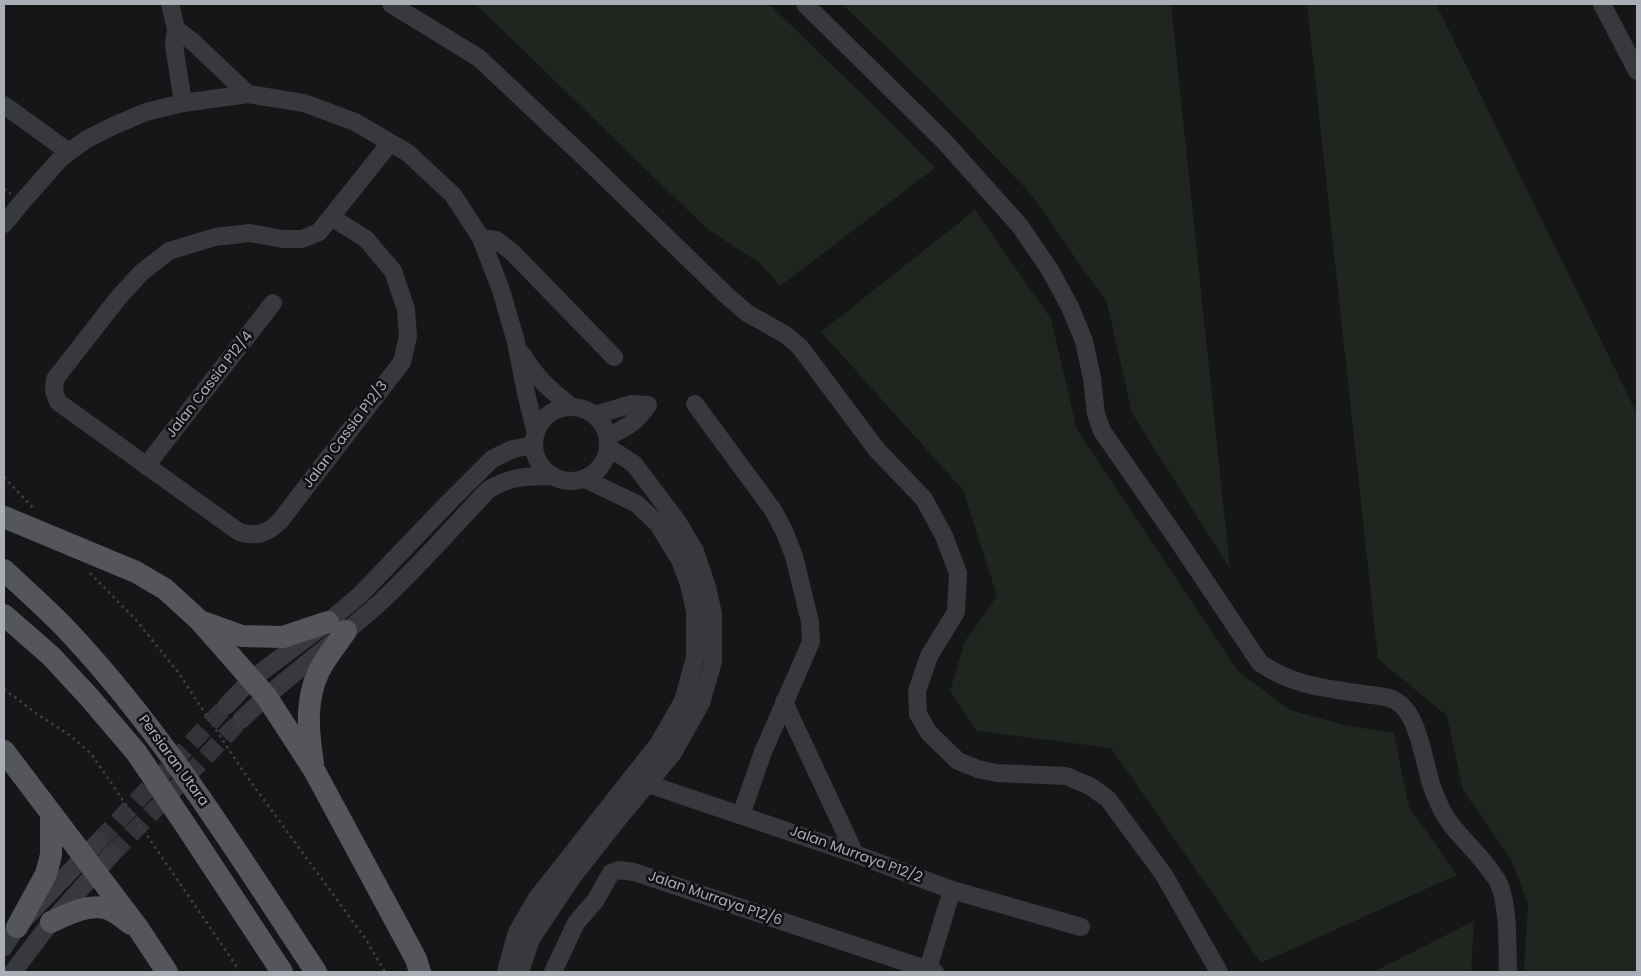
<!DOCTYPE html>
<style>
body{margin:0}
#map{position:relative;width:1641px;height:976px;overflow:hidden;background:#161618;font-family:Poppins,sans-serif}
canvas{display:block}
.frame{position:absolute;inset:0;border:5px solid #a9aeb7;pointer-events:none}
</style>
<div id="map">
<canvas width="1641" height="976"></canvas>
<div class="frame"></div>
</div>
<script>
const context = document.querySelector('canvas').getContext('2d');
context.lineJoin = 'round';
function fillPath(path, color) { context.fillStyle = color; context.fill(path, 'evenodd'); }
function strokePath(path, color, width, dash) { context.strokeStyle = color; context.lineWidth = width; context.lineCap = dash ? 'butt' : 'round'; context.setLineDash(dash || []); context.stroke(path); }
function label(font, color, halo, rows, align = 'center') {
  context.font = font + ' Poppins,sans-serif'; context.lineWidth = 5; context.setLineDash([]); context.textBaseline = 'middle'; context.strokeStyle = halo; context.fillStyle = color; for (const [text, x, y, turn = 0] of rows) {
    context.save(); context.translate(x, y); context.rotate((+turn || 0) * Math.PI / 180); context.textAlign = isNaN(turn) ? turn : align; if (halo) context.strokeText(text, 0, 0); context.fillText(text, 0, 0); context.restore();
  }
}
fillPath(new Path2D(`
 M476 4H769L875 107 935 168 780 286 761 264 706 228Z
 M842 4H1171L1230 569 1132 413 1107 303 1030 193 931 90Z
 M1307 4H1436L1637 414V972H1524L1528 904 1511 859 1463 790 1447 716 1378 659Z
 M975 210 1051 319 1077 430 1237 670 1290 710 1348 726 1394 733 1409 807 1457 875 1261 963 1111 748 977 731 950 691 965 641 997 596 963 490 821 332Z
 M1474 921 1471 972H1373Z`), '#1f261f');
strokePath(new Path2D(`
 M99 841 226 706
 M112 854 241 720`), '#333438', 18, [18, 9]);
strokePath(new Path2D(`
 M4 189 11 194
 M4 477 34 509
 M90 573 136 620 178 672 245 774 365 938 385 972
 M4 689 37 714 71 736 92 755 237 967 238 972`), '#3e4044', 2.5, [2.5, 4]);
strokePath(new Path2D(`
 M170 4 176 29 174 45 183 103
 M391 4 479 58 585 158 725 294 747 313 786 335 800 347 877 450 924 499 944 536 958 573 956 612 929 656 917 691 918 714 929 733 958 761 978 769 997 773 1066 776 1090 786 1108 799 1164 875 1219 972
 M805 4 943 140 1020 226 1050 270 1070 307 1084 341 1092 378 1096 414 1102 431 1177 539 1260 663C1294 686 1324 688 1364 694 1375 696 1386 695 1396 701 1419 714 1424 764 1432 787 1434 793 1437 799 1439 804 1450 830 1474 847 1490 870 1493 875 1498 880 1500 886 1509 913 1507 944 1508 972
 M1602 4 1637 71
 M176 29 193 42 248 94
 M4 105 69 152
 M331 217 366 239 393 271 406 309 408 336 402 362 280 521C267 534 257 537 239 532L58 402 54 391 55 379 119 297 141 273 169 251 215 237 250 233 283 239H302L319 232 390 143
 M4 224 22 202 60 159 69 152 87 139 113 126 146 112 183 103 248 94 304 103 355 122 408 153 453 195 481 238 501 290 516 342 526 393 536 433
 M481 238 496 240 512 252 614 357
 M522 354C537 379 549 389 572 407
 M695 404 773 510 785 533 794 556 810 622 811 642 763 752 741 815
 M534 444a37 37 0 1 1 74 0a37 37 0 1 1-74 0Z
 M595 415 632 404 648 405C636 422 627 428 608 436
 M146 466 273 303
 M784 702 855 854
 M226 706 252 679 328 622 361 594 447 504 492 459 513 449 534 445
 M241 720C283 679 331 646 375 607 415 571 451 529 488 490 513 475 525 477 553 476
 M638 777 648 784 855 854 952 890 1081 927
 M4 947 17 927 99 841
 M13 972 51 922 112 854
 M506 972 517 932 537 898 659 743 683 701 695 658V611L689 584 680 560 658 524 637 504 585 479
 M520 972 531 939 571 879 618 819 673 753 701 703 713 662V614L707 587 695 551 677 521 634 464 608 447
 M553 972 576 923 595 901 611 873 619 870 634 872 935 972
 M927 972 952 890`), '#38393d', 18);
strokePath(new Path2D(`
 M4 517 136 572 165 589 200 621 266 696 314 770 416 959 420 972
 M4 570C25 590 47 609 67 630 164 733 238 854 316 972
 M4 615 51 656 89 697 136 752 188 829 282 972
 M203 622 242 636 283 637 328 622
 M4 751 138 928 167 972
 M313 763C308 732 305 700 319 671 326 657 337 644 346 631
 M51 922C68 914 88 903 108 909 116 912 124 919 131 924
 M17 927 46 874 51 855V813`), '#54565b', 22);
label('14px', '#a9aeb7', '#111113', [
 ["Jalan Cassia P12/4",210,385,-52],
 ["Jalan Cassia P12/3",346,435,-53],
 ["Persiaran Utara",173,761,54],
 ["Jalan Murraya P12/2",856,855,20],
 ["Jalan Murraya P12/6",715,899,19]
]);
</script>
